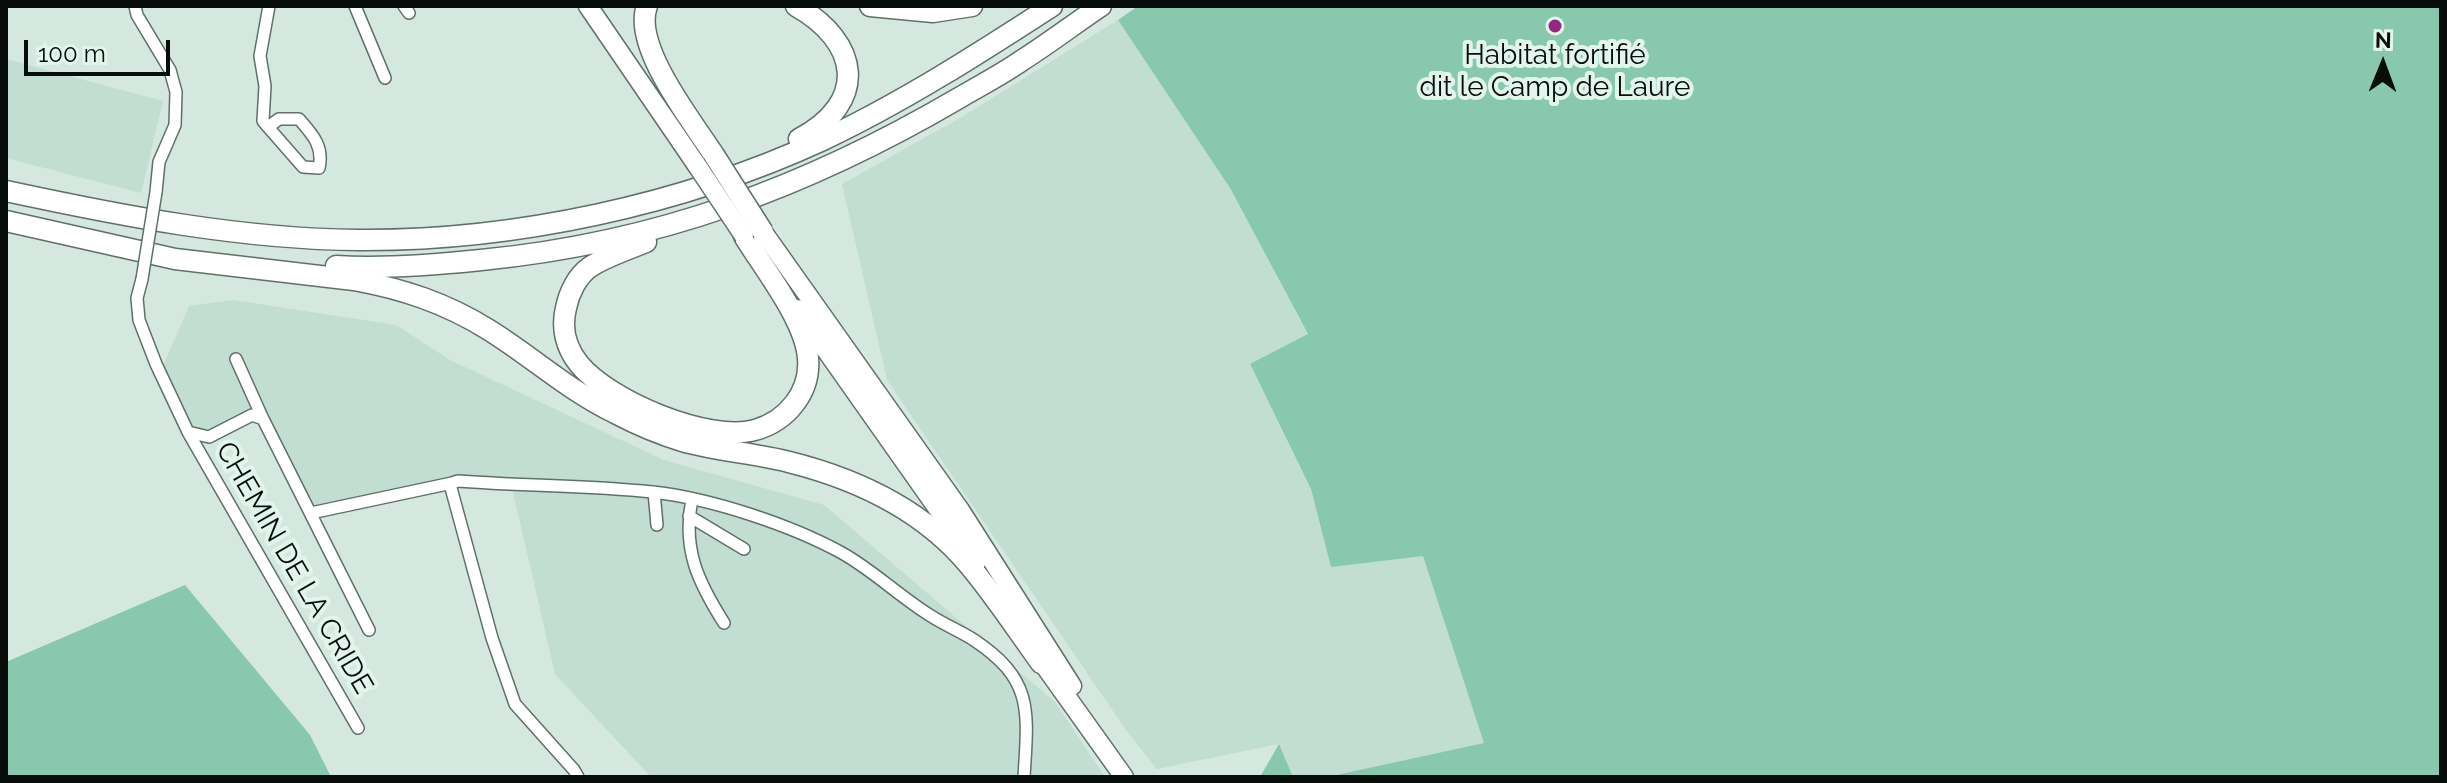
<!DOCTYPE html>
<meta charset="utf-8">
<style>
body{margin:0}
#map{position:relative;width:2447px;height:783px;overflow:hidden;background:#d5e8df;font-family:Raleway,sans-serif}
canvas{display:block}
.frame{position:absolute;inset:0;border:8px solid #070d0b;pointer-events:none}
.north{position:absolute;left:2343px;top:24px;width:80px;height:80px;-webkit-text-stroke:6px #e2f5ed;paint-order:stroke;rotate:1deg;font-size:22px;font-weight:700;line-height:32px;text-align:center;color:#070d0b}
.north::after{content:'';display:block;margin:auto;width:28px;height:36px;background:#070d0b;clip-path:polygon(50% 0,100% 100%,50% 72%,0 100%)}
.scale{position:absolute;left:24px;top:40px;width:146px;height:36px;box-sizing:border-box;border:4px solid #070d0b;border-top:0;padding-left:10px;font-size:24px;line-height:28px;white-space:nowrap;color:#070d0b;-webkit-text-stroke:6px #e2f5ed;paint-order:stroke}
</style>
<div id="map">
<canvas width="2447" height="783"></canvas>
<div class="frame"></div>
<div class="north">N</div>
<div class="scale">100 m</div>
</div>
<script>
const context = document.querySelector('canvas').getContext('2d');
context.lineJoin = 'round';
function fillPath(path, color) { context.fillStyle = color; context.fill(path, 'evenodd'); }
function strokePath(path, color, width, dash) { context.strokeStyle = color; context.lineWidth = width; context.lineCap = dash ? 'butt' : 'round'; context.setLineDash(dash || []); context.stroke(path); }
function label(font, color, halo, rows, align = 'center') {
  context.font = font + ' Raleway,sans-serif'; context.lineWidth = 8; context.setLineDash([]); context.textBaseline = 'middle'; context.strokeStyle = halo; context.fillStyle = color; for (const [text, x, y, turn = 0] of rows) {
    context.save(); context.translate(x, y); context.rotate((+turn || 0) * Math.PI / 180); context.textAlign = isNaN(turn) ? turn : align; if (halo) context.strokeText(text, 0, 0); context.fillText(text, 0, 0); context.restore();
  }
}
fillPath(new Path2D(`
 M1118 20 1230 188 1308 335 1250 365 1311 489 1331 566 1423 555 1485 743 1327 777H1293L1279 744 1157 769 1126 730 887 380 842 184 960 118Z
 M6 59 163 101 141 193 6 158Z
 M233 300 396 325 450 360 664 460 824 505 1055 702 1105 777H651L555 674 512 488 462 484 311 513 263 419 188 432 160 373 189 306Z`), '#c2ddd1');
fillPath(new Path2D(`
 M1138 6H2441V777H1327L1484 743 1423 556 1331 567 1311 489 1250 364 1308 334 1230 188 1118 20Z
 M185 585 310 735 331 777H6V662Z
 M1279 744 1293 777H1260Z`), '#87c8ae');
const street = new Path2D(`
 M135 6 137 15 170 70 176 92 175 125 159 162 156 192
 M355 6 385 78
 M404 6 409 13
 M268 127 279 119H299C312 134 324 146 319 168L303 167 268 127 263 121 265 86 260 56 269 6
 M142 279 137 298 139 320 156 364 188 432 358 728
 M236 359 263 419
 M188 432 209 437 252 415 263 419 369 630
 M654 492 657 525
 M692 499C682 549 698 582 724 623
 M311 513 452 483
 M689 516 744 549
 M578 777 574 770 515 704 492 638 451 488 452 483 458 481C523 486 588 485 652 492 710 498 791 525 842 553 874 571 900 597 931 616 945 625 960 631 974 640 1034 680 1028 711 1024 777`);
const primary = new Path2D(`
 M588 6 696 164
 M763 232 960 510 1072 686
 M797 309 976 563
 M1034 651 1124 777`);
const highway = new Path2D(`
 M647 6C632 46 692 121 714 155
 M796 6C860 42 869 102 799 139
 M870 6 933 12 972 6
 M6 191C122 216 240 239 359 240 514 241 682 205 823 140 903 102 978 54 1052 6
 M6 221 175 259 354 280C403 289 446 303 489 330 531 356 569 391 615 413 636 424 659 434 682 441 717 451 754 453 789 462 857 479 923 510 969 565 995 596 1017 630 1041 663
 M646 242C627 250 607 256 590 267 577 276 569 293 566 308 561 328 566 348 579 364 609 401 709 443 755 430 787 421 811 392 808 358 805 320 764 269 744 236
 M336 266C384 269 433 265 481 260 657 243 807 187 959 98 979 86 1001 75 1021 61 1048 44 1074 24 1101 6`);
strokePath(street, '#5f7069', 14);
strokePath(primary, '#5f7069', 21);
strokePath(highway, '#5f7069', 23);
strokePath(street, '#fff', 11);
strokePath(primary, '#fff', 18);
strokePath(highway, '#fff', 20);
const streetBridge = new Path2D(`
 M142 279 156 192`);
const primaryBridge = new Path2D(`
 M696 164 744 236`);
const highwayBridge = new Path2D(`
 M714 155 763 232`);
strokePath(streetBridge, '#5f7069', 14, []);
strokePath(primaryBridge, '#5f7069', 21, []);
strokePath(highwayBridge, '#5f7069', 23, []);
strokePath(streetBridge, '#fff', 11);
strokePath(primaryBridge, '#fff', 18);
strokePath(highwayBridge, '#fff', 20);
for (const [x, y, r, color] of [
 [1555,26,8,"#962584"]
]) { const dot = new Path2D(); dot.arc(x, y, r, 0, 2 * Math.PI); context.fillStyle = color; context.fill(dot); strokePath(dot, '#e2f5ed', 3); }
label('28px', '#070d0b', '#e2f5ed', [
 ["Habitat fortifié",1555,56],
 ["dit le Camp de Laure",1555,88]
]);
label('28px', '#070d0b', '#e2f5ed', [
 ["CHEMIN DE LA CRIDE",294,568,60]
]);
</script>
